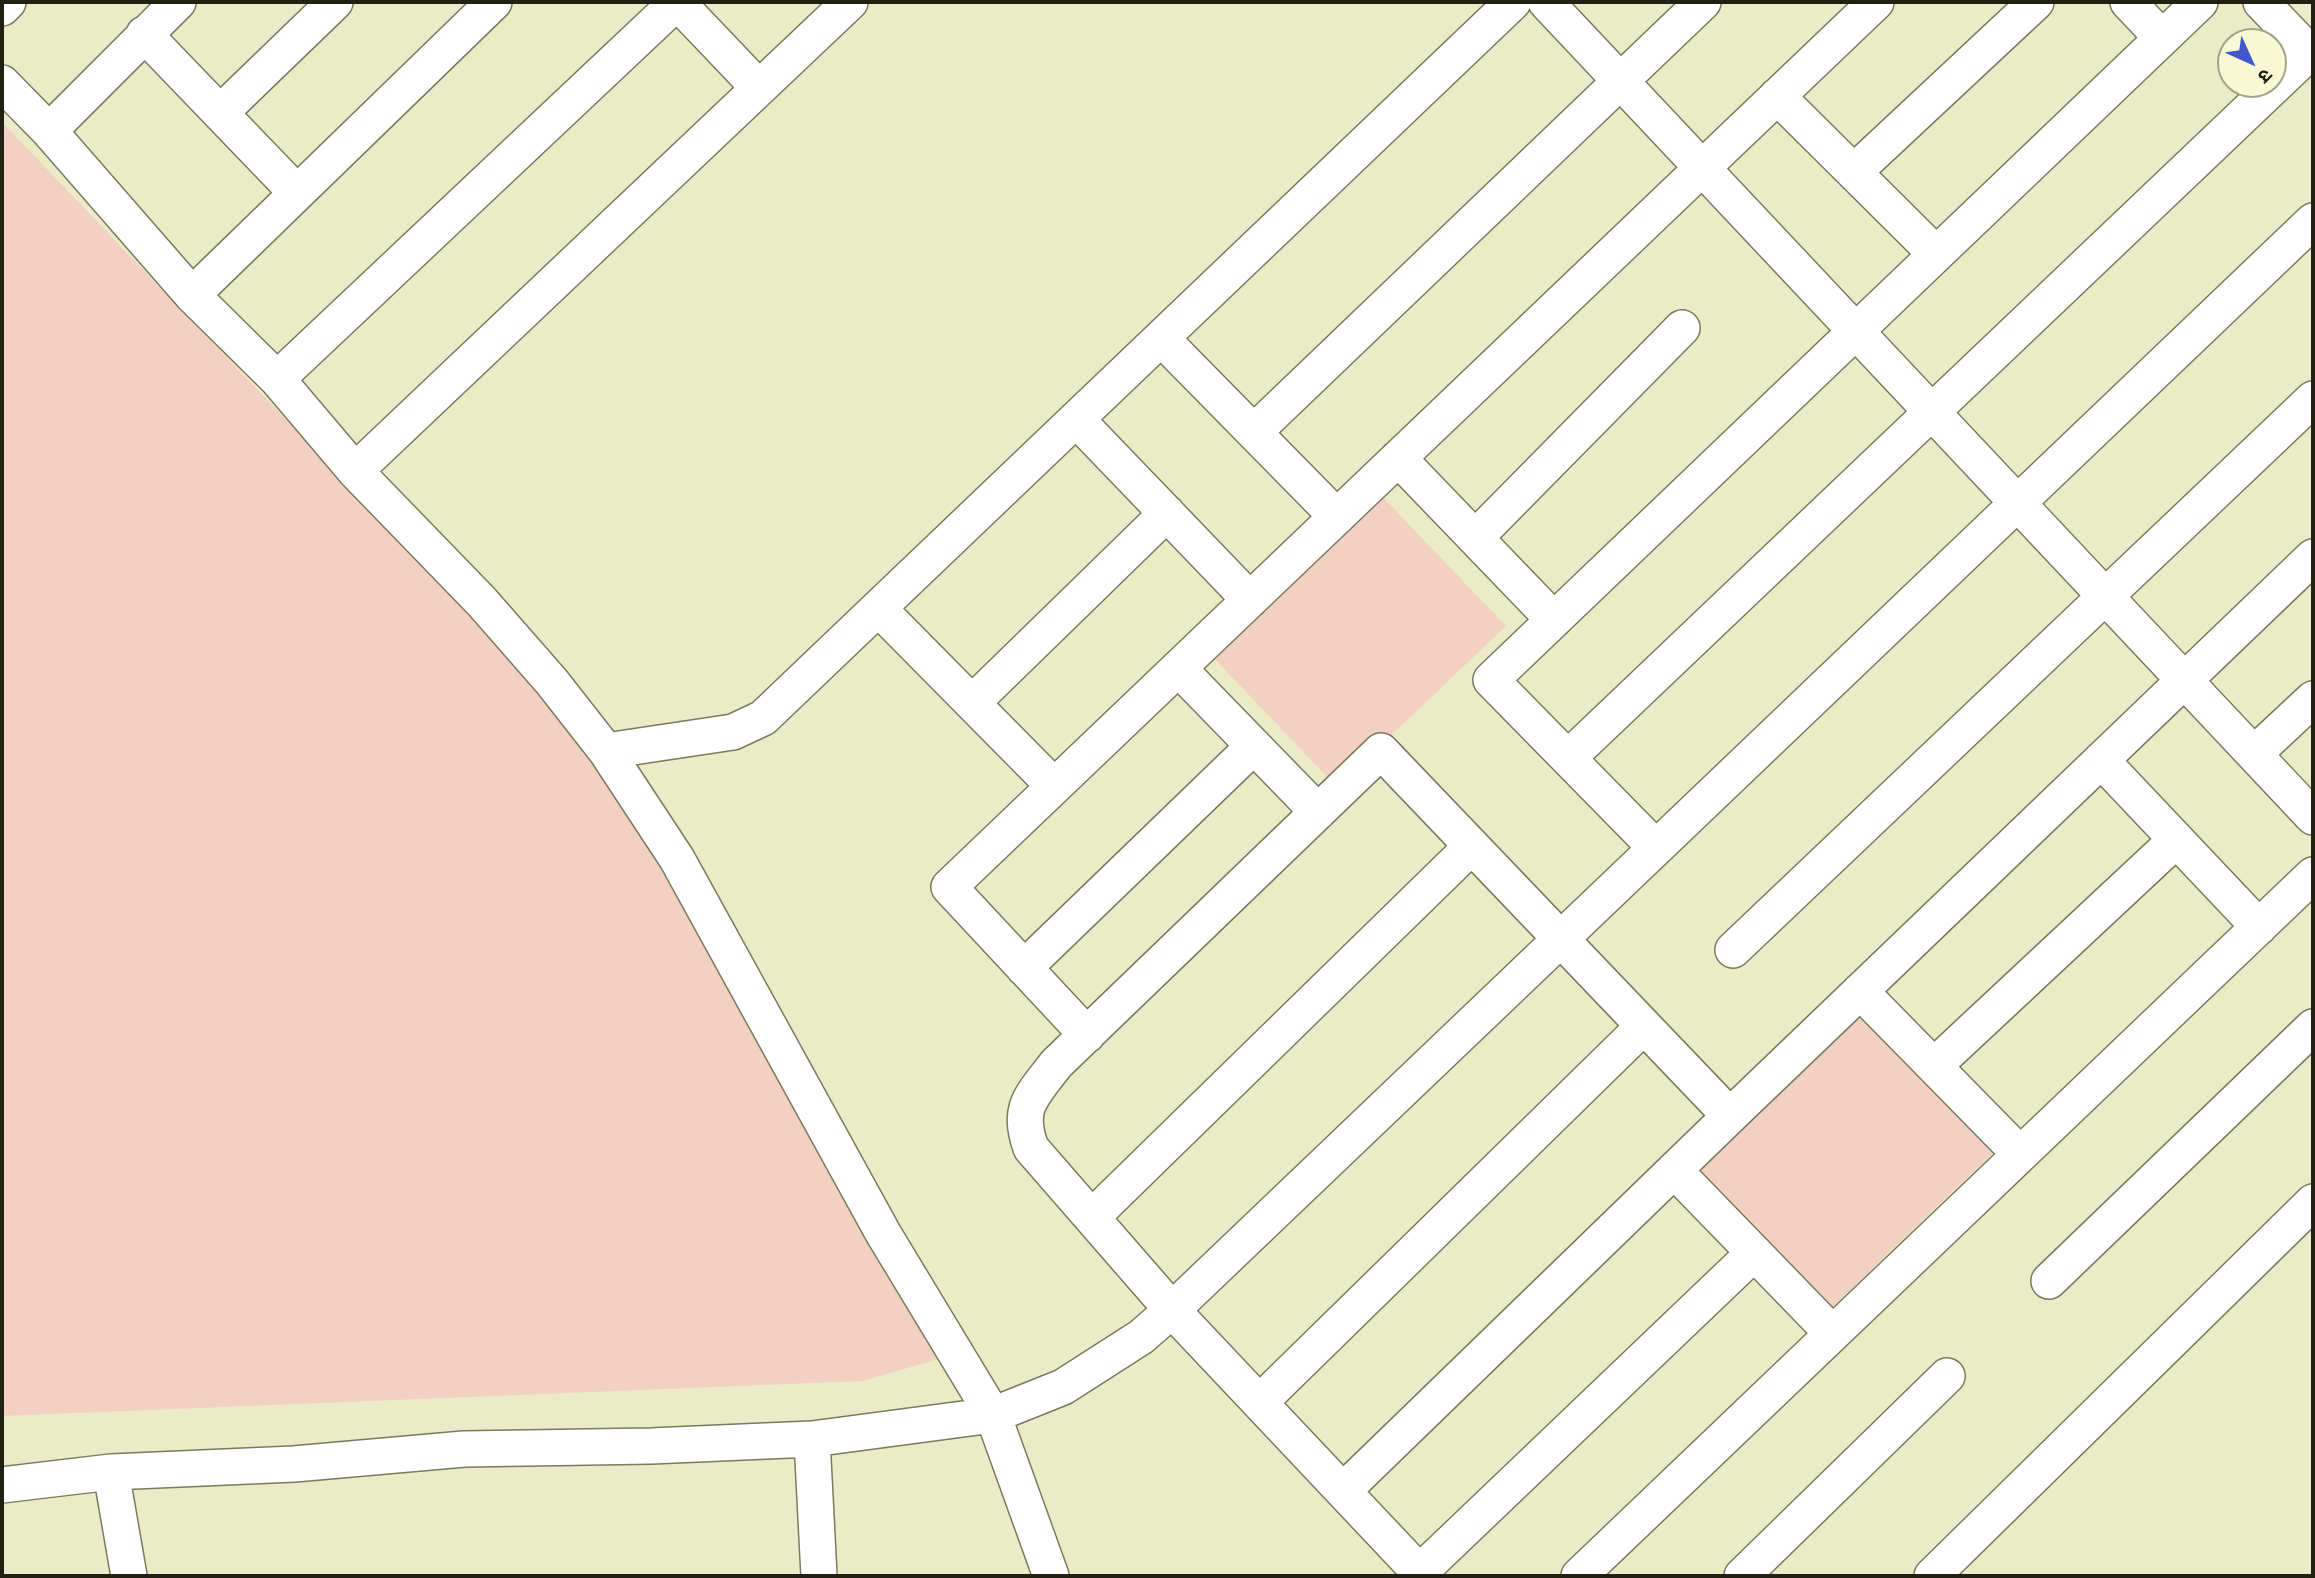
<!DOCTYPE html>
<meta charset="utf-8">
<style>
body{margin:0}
#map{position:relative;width:2315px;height:1578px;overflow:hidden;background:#eaebc7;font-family:Quicksand,"Noto Sans Devanagari",sans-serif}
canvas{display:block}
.frame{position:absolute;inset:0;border:4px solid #212113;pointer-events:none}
.north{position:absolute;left:2217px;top:28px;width:70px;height:70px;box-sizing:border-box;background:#f8f9d4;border:2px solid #a2a387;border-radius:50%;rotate:135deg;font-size:19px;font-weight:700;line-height:28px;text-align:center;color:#212113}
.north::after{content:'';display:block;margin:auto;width:24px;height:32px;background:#4058cb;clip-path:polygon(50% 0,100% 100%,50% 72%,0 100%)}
</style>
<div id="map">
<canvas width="2315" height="1578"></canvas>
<div class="frame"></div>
<div class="north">उ</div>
</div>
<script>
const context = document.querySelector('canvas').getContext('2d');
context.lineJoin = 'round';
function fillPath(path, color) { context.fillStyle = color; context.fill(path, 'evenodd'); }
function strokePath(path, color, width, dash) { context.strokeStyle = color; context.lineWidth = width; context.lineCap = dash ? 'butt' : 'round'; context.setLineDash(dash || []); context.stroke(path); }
fillPath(new Path2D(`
 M2 122 573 720 946 1357 862 1381 2 1416Z
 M1374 488 1506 626 1337 787 1205 649Z
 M1864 1012 1996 1150 1827 1312 1695 1174Z`), '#f2d1c3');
const minor = new Path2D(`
 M677 2 759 88
 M1546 2 2313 817
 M2128 2 2162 38
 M2261 2 2313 56
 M2 8 8 2
 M144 34 297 193
 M2 83 49 131 192 295 277 379 355 471 482 602 552 682 606 751 677 859 883 1233 993 1415 1051 1576
 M1777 96 1936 254
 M220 113 335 2
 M49 131 178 2
 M1854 172 2036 2
 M192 295 494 2
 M1161 338 1337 517
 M277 379 677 2
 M1076 419 1250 600
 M1254 432 1703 2
 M1398 458 1554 620
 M355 471 850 2
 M1475 538 1682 328
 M878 608 1054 786
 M1178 668 1318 812
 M972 703 1167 513
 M606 751 733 732 763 718 1513 2
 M2254 754 2313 699
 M1568 758 2310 52
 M2101 760 2259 927
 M1656 848 1491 680 2200 2
 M1733 950 2313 399
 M1024 968 1254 746
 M1860 991 2020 1154
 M1087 1035 949 887 1876 2
 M1934 1066 2176 840
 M1674 1170 1832 1333
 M1092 1217 1472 846
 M2049 1281 2313 1027
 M1260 1402 1644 1026
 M812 1439 819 1576
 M111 1472 129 1576
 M2 1485 111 1472 294 1464 464 1449 651 1446 812 1439 993 1415 1063 1387 1141 1337 1172 1310 2313 221
 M1344 1490 1730 1116 2313 557
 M1420 1572 1754 1253
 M1423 1576 1172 1310 1031 1148C1016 1107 1032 1096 1056 1064L1381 751 1730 1116
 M1579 1576 2313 875
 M1742 1576 1947 1376
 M1932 1576 2313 1202`);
strokePath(minor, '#7a7b5a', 38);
strokePath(minor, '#fff', 35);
</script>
